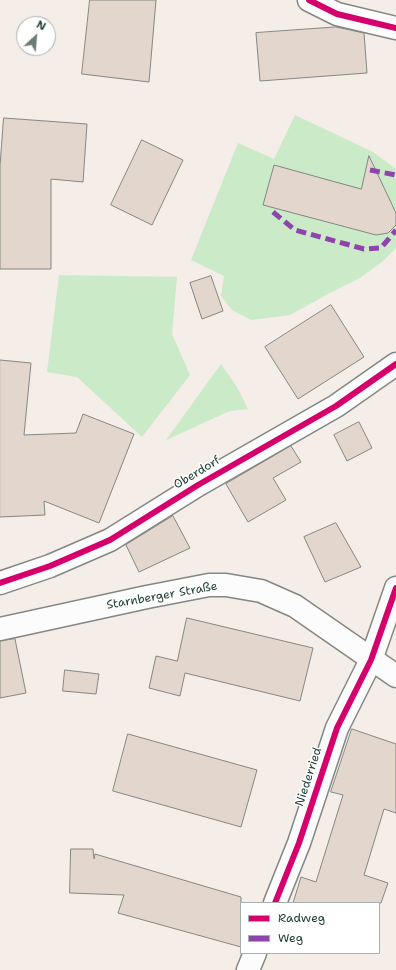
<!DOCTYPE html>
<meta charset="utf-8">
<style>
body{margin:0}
#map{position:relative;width:396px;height:970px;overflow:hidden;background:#f4ede8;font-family:"Shantell Sans",sans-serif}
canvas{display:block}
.legend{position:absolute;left:240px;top:902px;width:140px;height:52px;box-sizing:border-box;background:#fff;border:1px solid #a5b1ae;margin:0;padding:5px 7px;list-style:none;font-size:12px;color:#1f3d34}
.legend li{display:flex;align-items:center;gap:8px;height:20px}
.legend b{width:20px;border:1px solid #a5b1ae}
.north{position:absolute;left:16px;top:16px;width:40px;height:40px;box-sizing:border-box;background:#fff;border:1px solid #a5b1ae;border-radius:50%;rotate:26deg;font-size:11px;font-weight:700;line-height:16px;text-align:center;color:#1f3d34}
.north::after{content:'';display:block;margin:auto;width:14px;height:18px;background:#6a7b73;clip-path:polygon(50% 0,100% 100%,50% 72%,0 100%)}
</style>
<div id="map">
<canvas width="396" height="970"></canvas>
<ul class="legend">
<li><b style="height:5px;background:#d6006c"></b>Radweg</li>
<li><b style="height:5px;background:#8e44ad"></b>Weg</li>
</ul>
<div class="north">N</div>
</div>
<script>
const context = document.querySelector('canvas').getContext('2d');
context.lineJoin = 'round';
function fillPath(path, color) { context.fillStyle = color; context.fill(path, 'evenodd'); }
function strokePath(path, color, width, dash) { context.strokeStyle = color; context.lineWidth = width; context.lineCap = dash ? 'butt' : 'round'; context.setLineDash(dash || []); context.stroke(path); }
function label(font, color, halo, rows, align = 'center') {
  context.font = font + ' "Shantell Sans",sans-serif'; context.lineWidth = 3; context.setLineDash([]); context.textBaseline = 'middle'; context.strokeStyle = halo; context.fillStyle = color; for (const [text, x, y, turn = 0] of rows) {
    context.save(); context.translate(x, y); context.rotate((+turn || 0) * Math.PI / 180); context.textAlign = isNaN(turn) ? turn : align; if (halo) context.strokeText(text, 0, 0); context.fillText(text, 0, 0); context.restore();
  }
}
fillPath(new Path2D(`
 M295 115 373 152 396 169V248L383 261 360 278 330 293 290 315 251 320 232 310 221 296 224 276 191 260 238 143 274 159Z
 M59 275 177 277 172 334 190 375 142 437 77 377 47 372Z
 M221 364 237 387 248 409 230 411 166 440Z`), '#cbeac8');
const building = new Path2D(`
 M90 0H156L149 82 82 74Z
 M336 27 364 33 367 73 260 81 256 33Z
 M4 118 87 124 83 182 51 179V269H0V166Z
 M142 140 183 160 152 225 111 205Z
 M369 156 396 213V225L388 233 376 235 263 205 274 165 361 189Z
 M211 276 223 311 202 319 190 283Z
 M331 305 364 357 298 399 265 347Z
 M0 360 31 363 24 435 76 433 83 414 134 434 99 523 44 501 45 515 0 517Z
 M359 422 372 448 347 461 334 435Z
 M291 446 301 462 273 478 286 500 248 522 226 484Z
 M173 516 190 548 139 572 126 545Z
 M336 523 361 567 325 582 304 537Z
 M187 618 313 648 300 701 185 673 180 696 149 688 156 656 177 661Z
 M15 639 26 693 0 698V641Z
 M65 670 99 674 96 694 63 691Z
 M352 729 396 744V813L384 809 364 875 388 883 381 903H293L301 877 316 882 343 795 331 792Z
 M128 734 257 770 241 827 113 791Z
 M71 849H93L94 859 95 854 241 897V947L118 913 124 895 70 893Z`);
fillPath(building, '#e2d6cd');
strokePath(building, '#848783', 1);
const minor = new Path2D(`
 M309 0 337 14 396 28
 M0 583 50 566 110 540 198 485 336 406 396 364
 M275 903 299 843 337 728 371 660 396 588
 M248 970 255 953`);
const secondary = new Path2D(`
 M0 629 147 597 209 585H226L261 591 295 606 396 676`);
strokePath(minor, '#848783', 25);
strokePath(secondary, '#848783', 25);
strokePath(minor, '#fdfcfc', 22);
strokePath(secondary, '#fdfcfc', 22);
strokePath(new Path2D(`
 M370 170 396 175
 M273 212 295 230 364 249 381 248 396 230`), '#8e44ad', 5, [10, 5]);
strokePath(new Path2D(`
 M309 0 337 14 396 28
 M0 583 50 566 110 540 198 485 336 406 396 364
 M275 903 299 843 337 728 371 660 396 588`), '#d6006c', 6);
label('12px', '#1f3d34', '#fff', [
 ["Oberdorf",197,473,-31],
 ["Starnberger Straße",162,596,-10],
 ["Niederried",309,777,-72]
]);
</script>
